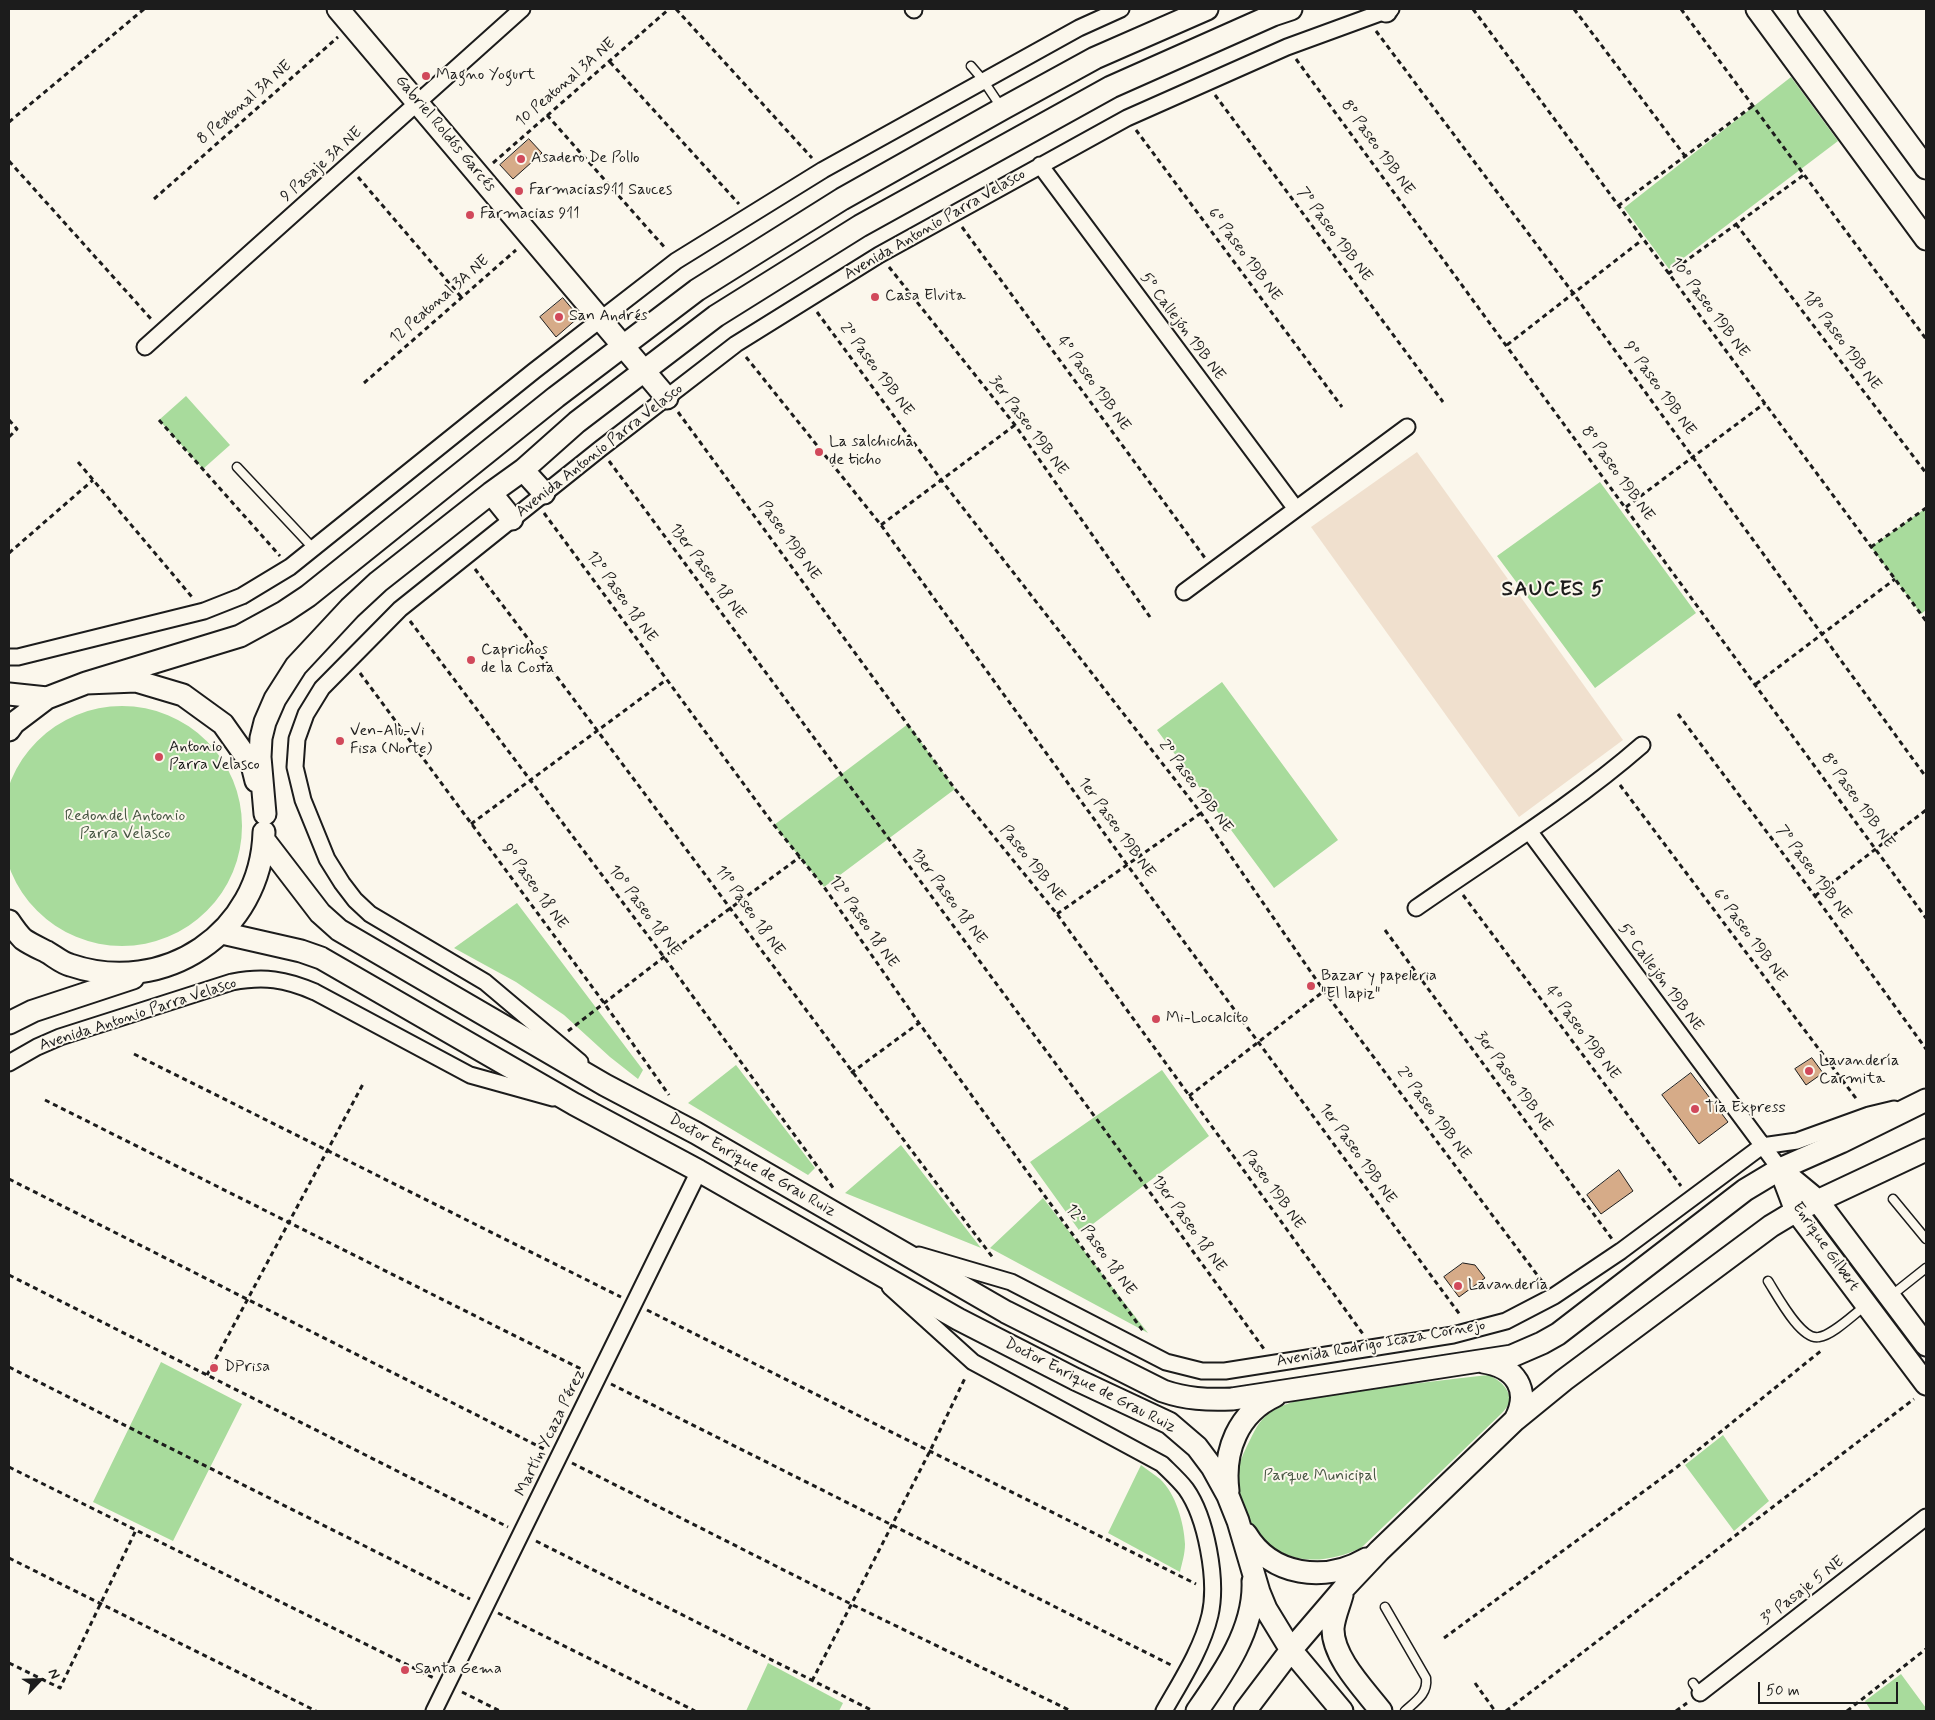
<!DOCTYPE html>
<meta charset="utf-8">
<style>
body{margin:0}
#map{position:relative;width:1935px;height:1720px;overflow:hidden;background:#fbf7ec;font-family:Mynerve,sans-serif}
canvas{display:block}
.frame{position:absolute;inset:0;border:10px solid #1c1c1c;pointer-events:none}
.north{position:absolute;left:15px;top:1655px;width:50px;height:50px;-webkit-text-stroke:4px #fbf7ec;paint-order:stroke;rotate:66deg;font-size:14px;font-weight:700;line-height:20px;text-align:center;color:#1c1c1c}
.north::after{content:'';display:block;margin:auto;width:18px;height:22px;background:#1c1c1c;clip-path:polygon(50% 0,100% 100%,50% 72%,0 100%)}
.scale{position:absolute;left:1758px;top:1682px;width:140px;height:22px;box-sizing:border-box;border:2px solid #1c1c1c;border-top:0;padding-left:6px;font-size:15px;line-height:18px;white-space:nowrap;color:#1c1c1c;-webkit-text-stroke:4px #fbf7ec;paint-order:stroke}
</style>
<div id="map">
<canvas width="1935" height="1720"></canvas>
<div class="frame"></div>
<div class="north">N</div>
<div class="scale">50 m</div>
</div>
<script>
const context = document.querySelector('canvas').getContext('2d');
context.lineJoin = 'round';
function fillPath(path, color) { context.fillStyle = color; context.fill(path, 'evenodd'); }
function strokePath(path, color, width, dash) { context.strokeStyle = color; context.lineWidth = width; context.lineCap = dash ? 'butt' : 'round'; context.setLineDash(dash || []); context.stroke(path); }
function label(font, color, halo, rows, align = 'center') {
  context.font = font + ' Mynerve,sans-serif'; context.lineWidth = 4; context.setLineDash([]); context.textBaseline = 'middle'; context.strokeStyle = halo; context.fillStyle = color; for (const [text, x, y, turn = 0] of rows) {
    context.save(); context.translate(x, y); context.rotate((+turn || 0) * Math.PI / 180); context.textAlign = isNaN(turn) ? turn : align; if (halo) context.strokeText(text, 0, 0); context.fillText(text, 0, 0); context.restore();
  }
}
fillPath(new Path2D(`
 M1417 452 1623 740 1519 817 1311 527Z`), '#f0e0ce');
fillPath(new Path2D(`
 M1791 77 1838 141 1669 269 1624 208Z
 M186 396 230 445 203 469 159 420Z
 M1600 482 1696 613 1595 688 1497 556Z
 M1926 508V610L1921 614 1871 547Z
 M1222 682 1338 840 1274 888 1157 730Z
 M2 826a120 120 0 1 1 240 0a120 120 0 1 1-240 0Z
 M908 724 955 789 824 887 774 825Z
 M517 903 643 1070 638 1079 610 1057 564 1015 516 982 454 948Z
 M736 1065 815 1168 808 1175 688 1103Z
 M1162 1070 1209 1136 1081 1233 1030 1162Z
 M901 1145 981 1248 845 1193Z
 M1043 1198 1148 1333 990 1248Z
 M161 1362 242 1404 173 1541 93 1502Z
 M1488 1375C1499 1379 1512 1390 1509 1403 1508 1406 1504 1411 1502 1413L1361 1548C1321 1566 1285 1565 1254 1531 1246 1522 1236 1507 1236 1495 1234 1475 1241 1457 1250 1440 1256 1427 1262 1416 1276 1409 1305 1394 1340 1393 1372 1389 1411 1384 1450 1379 1488 1375Z
 M1723 1435 1769 1501 1734 1531 1685 1465Z
 M1141 1465C1147 1470 1154 1474 1160 1479 1176 1494 1184 1523 1185 1544 1185 1554 1182 1563 1180 1572L1108 1533Z
 M768 1663 843 1703 839 1711H746Z
 M1901 1674 1926 1708V1711H1871L1865 1701Z`), '#a8db9c');
const building = new Path2D(`
 M529 139 542 153 513 179 500 165Z
 M563 298 579 317 556 337 540 317Z
 M1812 1058 1823 1073 1806 1085 1795 1069Z
 M1691 1073 1728 1122 1699 1144 1662 1095Z
 M1619 1170 1633 1191 1601 1214 1587 1195Z
 M1463 1263 1475 1265 1485 1278 1459 1297 1444 1277Z`);
fillPath(building, '#d6ab88');
strokePath(building, '#1c1c1c', 1);
const lane = new Path2D(`
 M971 66 983 80 1001 107
 M237 467 313 548
 M1893 1199 1926 1239
 M1768 1281C1777 1295 1801 1341 1819 1337 1833 1335 1854 1314 1865 1306
 M1892 1295 1926 1268
 M1385 1607 1426 1678C1428 1694 1416 1701 1405 1711
 M1693 1683 1700 1693`);
const street = new Path2D(`
 M913 9 914 10
 M1040 165 1296 509
 M145 347 522 9
 M1184 592 1407 427
 M9 657H18L204 611 242 596 290 567 534 371 676 261 823 170 1079 28 1121 9
 M1529 831 1780 1169
 M1416 908C1492 855 1572 806 1642 745
 M580 1062 485 982 370 914 355 900 342 883 327 859 303 800 295 767 297 739 306 714 322 688 400 609 600 449 736 344 879 255 1127 118 1287 47 1391 9
 M9 1063 37 1047 60 1037 232 982C264 976 285 979 315 992L470 1075 553 1098
 M919 1255 1011 1282 1166 1362 1202 1371H1225L1453 1335 1506 1321 1554 1296 1621 1251 1762 1146 1797 1141 1869 1115 1894 1109
 M890 1287 973 1362 1162 1464C1170 1472 1179 1480 1186 1489 1206 1517 1218 1580 1210 1615 1202 1649 1181 1681 1164 1711
 M1700 1693 1926 1517
 M434 1711 699 1171`);
const secondary = new Path2D(`
 M338 9 667 398
 M1385 9 1386 11
 M1757 9 1926 239
 M1809 9 1926 168
 M523 470 544 493
 M491 493 512 519
 M86 683 240 636 284 612 308 596 556 397 697 290 842 199 1002 109 1095 58 1207 9
 M9 694 47 698
 M9 730 14 723 47 698 86 683 136 681 183 695 223 724 252 765 256 781
 M265 814 260 757 261 738 265 722 275 699 296 666 350 608 378 582 491 493 523 470 577 422 716 316 860 226 1111 87 1273 15 1291 9
 M264 840 320 913 339 930 605 1085 696 1133 1006 1312 1163 1391C1186 1399 1207 1400 1232 1399L1512 1356 1542 1343 1558 1334 1745 1190 1780 1169 1841 1142 1926 1100
 M9 921C13 927 18 934 23 939 30 944 39 948 47 952 54 956 62 963 70 965 164 997 261 933 264 832
 M222 933 301 951 321 958 574 1104 699 1171 958 1319 1075 1379 1169 1423 1197 1447 1212 1467 1228 1496 1238 1521 1259 1592 1266 1609 1291 1650 1342 1711
 M9 1023 33 1011 133 978
 M1780 1169 1796 1211 1926 1384
 M1782 1171 1817 1200 1926 1345
 M1483 1362C1516 1367 1531 1390 1515 1420
 M1228 1491C1223 1451 1238 1413 1275 1396
 M1246 1534C1271 1576 1325 1583 1366 1559
 M1342 1595C1339 1606 1334 1617 1333 1628 1332 1657 1364 1689 1381 1711
 M1197 1711C1223 1674 1255 1629 1253 1581
 M1245 1711 1291 1650 1345 1587 1379 1551 1515 1420 1564 1380 1771 1226 1796 1211 1926 1150`);
strokePath(lane, '#1c1c1c', 11);
strokePath(street, '#1c1c1c', 19);
strokePath(secondary, '#1c1c1c', 25);
strokePath(new Path2D(`
 M676 9 812 158
 M1473 9 1926 621
 M1574 9 1685 156
 M1681 9 1926 339
 M1376 31 1573 293 1926 777
 M1296 59 1926 918
 M610 62 739 204
 M1215 95 1443 402
 M547 115 666 249
 M9 122 144 9
 M1136 130 1342 407
 M9 161 152 320
 M493 163 669 9
 M358 177 462 298
 M154 199 338 37
 M1618 206 1754 105
 M1736 224 1926 473
 M962 227 1205 558
 M889 267 1015 425 1150 617
 M1668 274 1805 174
 M817 312 942 481 1201 813 1324 991 1544 1284
 M1507 345 1642 240
 M746 357 881 525 1128 866 1461 1316
 M364 383 516 250
 M678 412 955 789 1057 914 1363 1334
 M9 420 17 429 9 437
 M159 420 280 556
 M609 461 1101 1125 1264 1349
 M78 462 192 597
 M1626 507 1765 403
 M544 513 774 825 824 887 919 1023 1143 1331
 M881 525 1015 425
 M1871 547 1926 508
 M9 553 93 480
 M475 569C650 798 819 1030 994 1259
 M410 621 664 957 834 1189
 M360 673 604 1003 669 1095
 M1756 684 1895 579
 M1678 714 1815 896 1926 1049
 M1620 785 1858 1101
 M471 824 666 680
 M1463 895 1681 1186
 M1815 896 1926 810
 M1057 914 1201 813
 M1385 930 1612 1239
 M568 1031 664 957 800 857
 M134 1054 621 1297
 M851 1073 919 1023
 M1189 1096 1324 991
 M45 1100 583 1370
 M9 1179 544 1449
 M9 1275 508 1527
 M647 1310 1196 1584
 M9 1367 470 1599
 M207 1375 363 1084
 M611 1384 1173 1666
 M572 1463 851 1604 1071 1711
 M9 1467 434 1678
 M536 1541 873 1711
 M9 1558 316 1711
 M498 1613 695 1711
 M1444 1638 1677 1467 1822 1350
 M9 1663 60 1688 136 1530
 M812 1681 930 1451 966 1376
 M1475 1683 1495 1711
 M462 1692 500 1711
 M1506 1711 1914 1399
 M1676 1711 1687 1703
 M1847 1711 1926 1649`), '#1c1c1c', 3, [5, 4]);
strokePath(lane, '#fbf7ec', 8);
strokePath(street, '#fbf7ec', 15);
strokePath(secondary, '#fbf7ec', 21);
for (const [x, y, r, color] of [
 [426,76,5,"#d1495b"],
 [521,159,5,"#d1495b"],
 [519,191,5,"#d1495b"],
 [470,215,5,"#d1495b"],
 [875,297,5,"#d1495b"],
 [559,317,5,"#d1495b"],
 [819,452,5,"#d1495b"],
 [471,660,5,"#d1495b"],
 [340,741,5,"#d1495b"],
 [159,757,5,"#d1495b"],
 [1311,986,5,"#d1495b"],
 [1156,1019,5,"#d1495b"],
 [1809,1071,5,"#d1495b"],
 [1695,1109,5,"#d1495b"],
 [1458,1286,5,"#d1495b"],
 [214,1368,5,"#d1495b"],
 [405,1670,5,"#d1495b"]
]) { const dot = new Path2D(); dot.arc(x, y, r, 0, 2 * Math.PI); context.fillStyle = color; context.fill(dot); strokePath(dot, '#fbf7ec', 2); }
label('16px', '#1c1c1c', '#fbf7ec', [
 ["Magno Yogurt",436,76],
 ["Asadero De Pollo",531,159],
 ["Farmacias911 Sauces",529,191],
 ["Farmacias 911",480,215],
 ["Casa Elvita",885,297],
 ["San Andrés",569,317],
 ["La salchicha",829,443],
 ["de ticho",829,461],
 ["Caprichos",481,651],
 ["de la Costa",481,669],
 ["Ven-Alu-Vi",350,732],
 ["Fisa (Norte)",350,750],
 ["Antonio",169,748],
 ["Parra Velasco",169,766],
 ["Bazar y papeleria",1321,977],
 ["\"El lapiz\"",1321,995],
 ["Mi-Localcito",1166,1019],
 ["Lavandería",1819,1062],
 ["Carmita",1819,1080],
 ["Tía Express",1705,1109],
 ["Lavandería",1468,1286],
 ["DPrisa",224,1368],
 ["Santa Gema",415,1670]
], 'left');
label('16px', '#1c1c1c', '#fbf7ec', [
 ["10 Peatonal 3A NE",566,83,-41],
 ["8 Peatonal 3A NE",245,103,-41],
 ["Gabriel Roldós Garcés",445,134,50],
 ["8º Paseo 19B NE",1377,148,54],
 ["9 Pasaje 3A NE",322,165,-42],
 ["Avenida Antonio Parra Velasco",935,225,-30],
 ["7º Paseo 19B NE",1334,235,53],
 ["6º Paseo 19B NE",1244,255,53],
 ["12 Peatonal 3A NE",440,300,-41],
 ["10º Paseo 19B NE",1709,308,53],
 ["5º Callejón 19B NE",1182,327,53],
 ["18º Paseo 19B NE",1841,341,53],
 ["2º Paseo 19B NE",876,370,53],
 ["4º Paseo 19B NE",1093,384,54],
 ["9º Paseo 19B NE",1659,389,54],
 ["3er Paseo 19B NE",1028,426,53],
 ["Avenida Antonio Parra Velasco",600,451,-38],
 ["8º Paseo 19B NE",1617,474,54],
 ["Paseo 19B NE",789,541,54],
 ["13er Paseo 18 NE",707,572,53],
 ["12º Paseo 18 NE",621,597,54],
 ["2º Paseo 19B NE",1195,787,53],
 ["8º Paseo 19B NE",1857,801,54],
 ["1er Paseo 19B NE",1116,828,54],
 ["Paseo 19B NE",1032,864,51],
 ["7º Paseo 19B NE",1813,873,53],
 ["9º Paseo 18 NE",534,887,54],
 ["13er Paseo 18 NE",948,897,53],
 ["10º Paseo 18 NE",644,911,53],
 ["11º Paseo 18 NE",749,911,54],
 ["12º Paseo 18 NE",863,922,55],
 ["6º Paseo 19B NE",1749,936,53],
 ["5º Callejón 19B NE",1660,978,53],
 ["Avenida Antonio Parra Velasco",138,1015,-18],
 ["4º Paseo 19B NE",1582,1033,53],
 ["3er Paseo 19B NE",1513,1082,54],
 ["2º Paseo 19B NE",1433,1114,53],
 ["1er Paseo 19B NE",1357,1154,54],
 ["Doctor Enrique de Grau Ruiz",752,1166,30],
 ["Paseo 19B NE",1273,1190,54],
 ["13er Paseo 18 NE",1188,1224,54],
 ["Enrique Gilbert",1825,1247,55],
 ["12º Paseo 18 NE",1100,1250,54],
 ["Avenida Rodrigo Icaza Cornejo",1381,1344,-10],
 ["Doctor Enrique de Grau Ruiz",1090,1386,27],
 ["Martín Ycaza Pérez",551,1433,-64],
 ["3º Pasaje 5 NE",1803,1591,-38]
]);
label('16px', '#465542', '#fbf7ec', [
 ["Redondel Antonio",125,817],
 ["Parra Velasco",125,835],
 ["Parque Municipal",1320,1477]
]);
context.letterSpacing = '1px';
label('bold 21px', '#1c1c1c', '#fbf7ec', [
 ["SAUCES 5",1553,591]
]);
context.letterSpacing = '0px';
</script>
